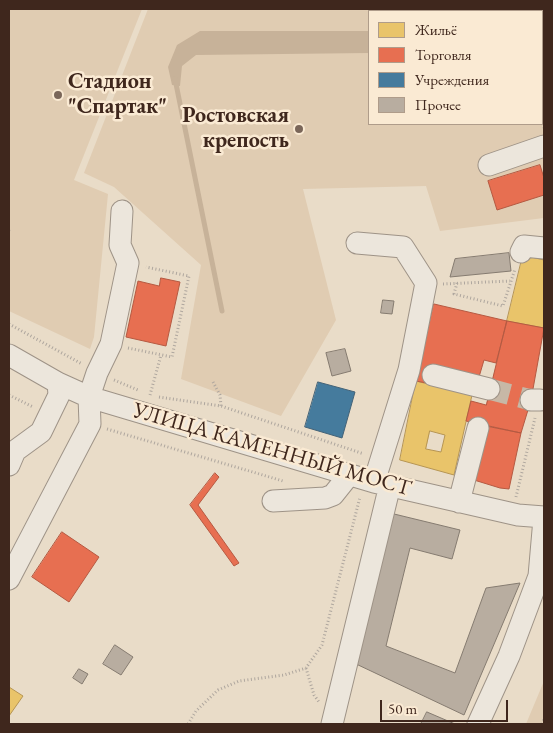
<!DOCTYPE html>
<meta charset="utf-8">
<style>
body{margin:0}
#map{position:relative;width:553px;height:733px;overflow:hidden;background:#e9dcc8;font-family:"EB Garamond",serif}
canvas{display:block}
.frame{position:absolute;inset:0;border:10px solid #3f271d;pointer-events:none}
.legend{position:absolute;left:368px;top:10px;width:175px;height:115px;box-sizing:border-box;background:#faead3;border:1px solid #af9c8a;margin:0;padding:6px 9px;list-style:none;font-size:15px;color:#3f271d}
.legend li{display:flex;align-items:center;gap:10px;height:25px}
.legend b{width:25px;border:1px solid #af9c8a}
.scale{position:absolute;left:380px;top:700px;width:128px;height:22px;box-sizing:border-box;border:2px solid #3f271d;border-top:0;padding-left:6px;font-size:15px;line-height:18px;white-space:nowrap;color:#3f271d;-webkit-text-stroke:4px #faead3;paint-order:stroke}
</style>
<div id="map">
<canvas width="553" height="733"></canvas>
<div class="frame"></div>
<ul class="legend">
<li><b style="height:14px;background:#e9c46a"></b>Жильё</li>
<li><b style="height:14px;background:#e76f51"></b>Торговля</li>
<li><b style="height:14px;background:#457b9d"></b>Учреждения</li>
<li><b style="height:14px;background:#b8ada0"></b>Прочее</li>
</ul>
<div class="scale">50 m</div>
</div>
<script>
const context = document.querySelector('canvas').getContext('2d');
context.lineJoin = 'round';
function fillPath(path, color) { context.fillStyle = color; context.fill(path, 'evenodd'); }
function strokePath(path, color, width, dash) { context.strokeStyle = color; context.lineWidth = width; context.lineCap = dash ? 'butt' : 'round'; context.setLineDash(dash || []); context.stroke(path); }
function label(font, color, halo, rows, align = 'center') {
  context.font = font + ' "EB Garamond",serif'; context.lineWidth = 5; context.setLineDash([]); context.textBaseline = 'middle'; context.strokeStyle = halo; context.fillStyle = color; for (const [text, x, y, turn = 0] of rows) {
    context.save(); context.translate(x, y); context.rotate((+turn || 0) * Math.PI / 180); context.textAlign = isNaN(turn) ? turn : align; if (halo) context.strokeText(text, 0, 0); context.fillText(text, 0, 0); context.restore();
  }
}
fillPath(new Path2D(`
 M9 9H142L74 180 108 194 94 337 90 349 9 311Z
 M148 9H544V218L440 231 426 186 303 189 336 320 281 416 181 379 201 265 114 187 84 173ZM369 11H542V124H369Z
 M544 681V724H526Z`), '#e0ccb2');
fillPath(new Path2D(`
 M200 31H369V53L196 55 182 66 180 86 172 85 168 67 177 45Z`), '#c7b299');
const homes = new Path2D(`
 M523 255 544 260V328L507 321Z
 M416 381 472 395 454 475 400 460ZM430 431 445 435 441 452 426 449Z
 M9 687 23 696 9 716Z`);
fillPath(homes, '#e9c46a');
strokePath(homes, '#b69553', 1);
const shops = new Path2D(`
 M540 165 544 178V195L497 210 488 181Z
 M161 278 180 282 166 346 126 337 138 281 159 286Z
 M434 304 507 321 496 363 484 360 479 377 432 384 416 381Z
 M507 321 544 328 531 400 521 433 466 421 471 401 486 405Z
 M486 426 521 433 509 489 500 488 474 480Z
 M215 473 219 477 198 505 239 563 234 566 190 505Z
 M62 532 99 557 69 602 32 577Z`);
fillPath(shops, '#e76f51');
strokePath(shops, '#b55941', 1);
const public = new Path2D(`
 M318 382 355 392 342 438 305 427Z`);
fillPath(public, '#457b9d');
strokePath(public, '#436277', 1);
strokePath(new Path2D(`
 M175 79 222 311`), '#c7b299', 5);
const building = new Path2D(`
 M509 253 511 271 450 277 455 259Z
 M383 300 394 301 392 314 381 313Z
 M345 349 351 371 332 376 326 353Z
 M390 513 460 530 452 559 410 548 386 646 455 673 486 588 520 583 464 715 354 663Z
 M115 645 133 657 121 675 103 664Z
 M79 669 88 674 82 684 73 678Z
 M427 712 455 724H421Z`);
fillPath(building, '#b8ada0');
strokePath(building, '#857b70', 1);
strokePath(new Path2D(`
 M489 389 531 400`), '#c7b8a6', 21, [21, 11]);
const minor = new Path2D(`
 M528 9 529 11
 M542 64 544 74
 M489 165 544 146
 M357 243 403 247 426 283 409 370 374 482
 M521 252 524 246 544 248
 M9 355 58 383 89 397 374 482 518 515 544 517
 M433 375 489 389
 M531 400H540
 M9 465 15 451 41 432 59 395 58 383
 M273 501 325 498 333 495 349 475
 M459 502 478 428
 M9 579 90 424 89 397 97 373 111 344 128 263 120 245 122 211
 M332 724 390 485
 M478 724 509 656 539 576 544 519`);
strokePath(minor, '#9e9387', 23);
strokePath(new Path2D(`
 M542 117 544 128
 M9 231 11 232
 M457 283 454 294 503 306 515 269
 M443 284 510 281
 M9 324 82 364
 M128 348 172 357 189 276 146 267
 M114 380 138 390
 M213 382 220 395 221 406
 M9 395 33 407
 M150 395 161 355
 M159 397 221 406 364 454
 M107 429 283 481
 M516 497 535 418
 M306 668 314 695 319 702
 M188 724 196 711 218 690 239 681 284 675 306 668 322 645 360 497
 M542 724 544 719`), '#aea69e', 3, [1, 2.5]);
strokePath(minor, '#ece6dc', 21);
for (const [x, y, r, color] of [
 [58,95,5,"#7a6659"],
 [299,129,5,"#7a6659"]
]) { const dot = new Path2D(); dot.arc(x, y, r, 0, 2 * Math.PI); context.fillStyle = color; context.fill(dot); strokePath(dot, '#faead3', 2); }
label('bold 22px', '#3f271d', '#faead3', [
 ["Стадион",68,82],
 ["\"Спартак\"",68,107],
 ["Ростовская",289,116,"right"],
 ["крепость",289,141,"right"]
], 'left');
label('22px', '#3f271d', '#faead3', [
 ["УЛИЦА КАМЕННЫЙ МОСТ",272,450,16]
]);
</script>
